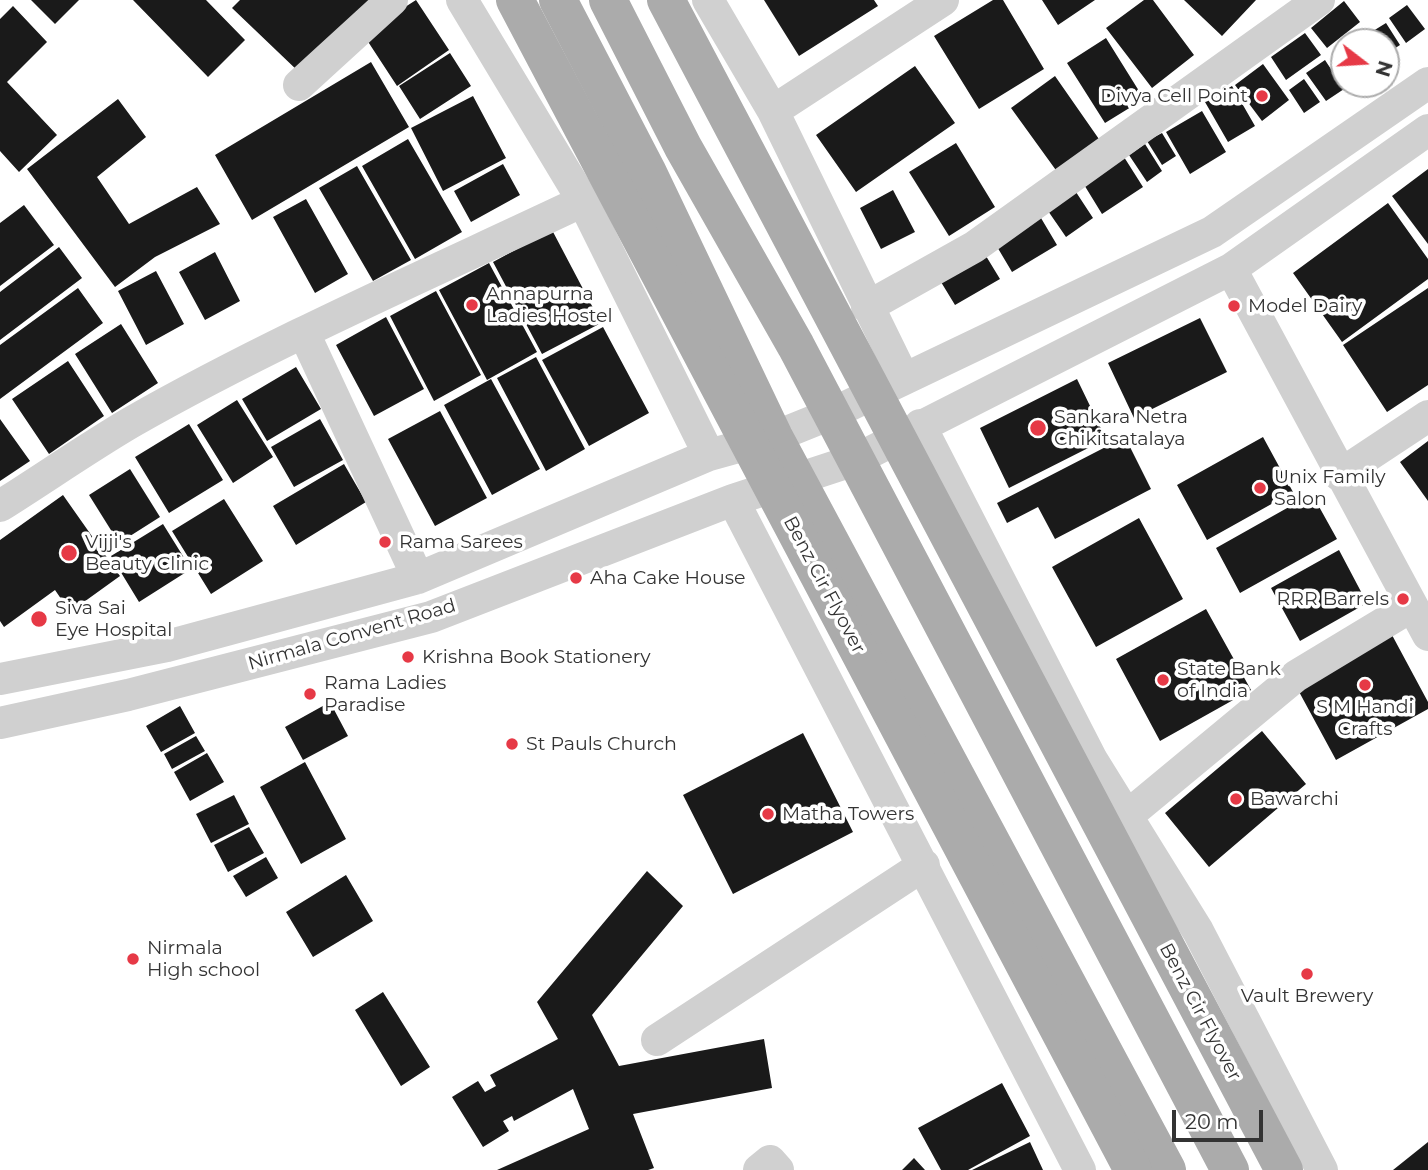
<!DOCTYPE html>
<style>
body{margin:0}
#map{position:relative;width:1428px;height:1170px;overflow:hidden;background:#fff;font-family:Montserrat,sans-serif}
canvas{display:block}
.north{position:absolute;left:1330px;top:28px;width:70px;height:70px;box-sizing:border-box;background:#fff;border:2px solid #adadad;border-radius:50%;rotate:107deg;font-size:19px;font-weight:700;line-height:28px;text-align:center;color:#333}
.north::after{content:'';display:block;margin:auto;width:24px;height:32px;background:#e63946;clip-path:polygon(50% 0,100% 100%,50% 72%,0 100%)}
.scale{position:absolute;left:1172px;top:1110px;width:91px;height:32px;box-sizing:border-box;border:4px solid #333;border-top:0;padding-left:9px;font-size:21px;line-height:24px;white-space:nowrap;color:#333;-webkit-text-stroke:5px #fff;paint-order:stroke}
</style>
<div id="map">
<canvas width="1428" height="1170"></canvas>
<div class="north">N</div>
<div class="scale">20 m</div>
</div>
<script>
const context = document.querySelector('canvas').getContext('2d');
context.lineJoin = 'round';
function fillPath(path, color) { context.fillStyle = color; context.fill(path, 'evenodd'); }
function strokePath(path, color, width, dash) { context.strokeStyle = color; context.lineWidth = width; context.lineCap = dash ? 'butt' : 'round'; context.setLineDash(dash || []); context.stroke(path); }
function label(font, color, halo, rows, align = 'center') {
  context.font = font + ' Montserrat,sans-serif'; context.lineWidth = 7; context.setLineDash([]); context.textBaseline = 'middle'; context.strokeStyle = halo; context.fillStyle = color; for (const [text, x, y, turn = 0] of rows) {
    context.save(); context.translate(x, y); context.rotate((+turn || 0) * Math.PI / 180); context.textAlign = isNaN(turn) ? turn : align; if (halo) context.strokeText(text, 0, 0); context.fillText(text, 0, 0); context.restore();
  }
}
fillPath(new Path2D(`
 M31 0H79L55 24Z
 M133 0H206L245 40 208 77Z
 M240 0H370L300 73 232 8Z
 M416 0 449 50 397 86 363 34Z
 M764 0H874L878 6 799 56Z
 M993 0H1003L1044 69 979 109 934 36Z
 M1042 0H1095L1058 25Z
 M1144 0H1153L1194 55 1152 88 1106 28Z
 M1184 0H1256L1222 36Z
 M1344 1 1360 22 1327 48 1311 28Z
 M1407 5 1425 29 1406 43 1389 18Z
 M13 6 47 42 7 82 57 135 19 172 0 151V19Z
 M1386 23 1400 45 1386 54V42H1369L1365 36Z
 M1305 33 1321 55 1286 80 1271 57Z
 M1106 38 1144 99 1105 123 1067 63Z
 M450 53 471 86 420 119 399 86Z
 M1325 60 1344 89 1326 101 1306 73Z
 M371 62 409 127 252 220 215 155Z
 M1263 64 1289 100 1262 121 1235 85Z
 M915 66 955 123 856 192 816 135Z
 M1055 76 1101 142 1058 173 1011 108Z
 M1304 79 1320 102 1304 113 1289 90Z
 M1232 86 1255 126 1228 142 1205 102Z
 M473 96 506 158 443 191 411 128Z
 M118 99 146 137 97 177 129 224 197 187 220 224 155 257 115 287 27 169Z
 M1202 111 1226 152 1190 174 1166 132Z
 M1162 133 1176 156 1162 165 1147 141Z
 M408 139 462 232 415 259 362 166Z
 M956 143 995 207 949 236 909 172Z
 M1145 144 1162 171 1147 182 1129 155Z
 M1124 157 1143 187 1102 214 1083 183Z
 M503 164 520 195 471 222 454 191Z
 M357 166 411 260 373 281 319 188Z
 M1428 169V244L1392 196Z
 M1074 189 1093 218 1066 237 1046 208Z
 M893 190 915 232 881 249 860 208Z
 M306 199 348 274 315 293 273 217Z
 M1388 203 1428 259V279L1342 342 1293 273Z
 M24 205 54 245 0 286V223Z
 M1041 218 1057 245 1012 272 996 245Z
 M552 230 601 323 542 354 493 262Z
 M59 247 82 278 0 340V292Z
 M215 252 240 301 205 320 179 272Z
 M986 256 1000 279 955 305 941 282Z
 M489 263 537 352 487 380 439 290Z
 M156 271 184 324 146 345 118 291Z
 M78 288 103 323 0 399V345Z
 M1428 288V385L1387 412 1343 345Z
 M436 291 481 375 434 401 390 316Z
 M386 317 424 389 374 416 336 345Z
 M1200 318 1227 372 1134 418 1108 363Z
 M121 324 158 383 112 413 75 354Z
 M603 327 649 413 589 446 542 360Z
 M536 357 585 449 546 471 497 378Z
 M68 361 104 416 49 454 12 399Z
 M296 367 321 409 267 441 242 399Z
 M491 379 540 469 492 495 444 405Z
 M1077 379 1106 439 1009 488 980 428Z
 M237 400 273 457 233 483 197 425Z
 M440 411 487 498 435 526 388 439Z
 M0 419 30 461 0 481Z
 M320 419 343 460 294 487 271 447Z
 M189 424 223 480 169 513 135 457Z
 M1125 437 1151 489 1055 539 1038 507 1007 523 997 503Z
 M1263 437 1293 492 1207 540 1177 485Z
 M1428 441V501L1400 462Z
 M344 464 366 502 296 545 273 506Z
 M130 469 160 517 119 543 89 495Z
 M1312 494 1337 539 1240 593 1216 548Z
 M63 495 120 576 70 612 55 590 4 627 0 621V540Z
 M224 499 263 561 211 594 172 531Z
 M1139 518 1183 599 1096 647 1052 567Z
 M163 524 191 569 139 602 111 556Z
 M1339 550 1367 603 1300 641 1271 588Z
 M1206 609 1251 690 1160 741 1116 659Z
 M1392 635 1428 702V709L1336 760 1297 688Z
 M330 702 348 736 303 760 285 727Z
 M180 706 195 733 161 752 146 726Z
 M1262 731 1306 784 1209 867 1165 813Z
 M803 733 853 832 733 894 683 795Z
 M196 736 205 751 172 769 164 754Z
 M207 753 224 782 190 801 174 772Z
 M305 762 346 839 301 864 260 787Z
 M234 795 249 824 211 843 196 814Z
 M249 827 264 853 228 872 214 845Z
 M266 857 278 878 246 897 233 876Z
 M647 871 683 906 592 1015 619 1066 764 1039 772 1088 633 1114 654 1168 648 1170H497L589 1129 573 1089 514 1121 512 1116 503 1121 509 1131 483 1147 452 1097 478 1081 485 1092 496 1086 490 1075 558 1039 537 1002Z
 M346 875 373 921 313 957 286 912Z
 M383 992 430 1067 401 1086 355 1010Z
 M1002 1083 1030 1136 968 1170H941L918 1128Z
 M1030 1142 1043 1170H972Z
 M1428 1142V1170H1393Z
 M914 1158 925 1170H902Z`), '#1a1a1a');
strokePath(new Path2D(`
 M462 0 583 201 709 455
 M708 0 773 111 904 379
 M299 85 392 0
 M773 111 943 0
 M1231 269 1428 635
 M867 307 974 247 1319 0
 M304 333 418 578
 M920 425 1092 760 1198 931 1322 1170
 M1339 475 1428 416
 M733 500 1080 1170
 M0 506C43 479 86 449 130 423 276 340 431 273 583 201
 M0 679 167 646 418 578 709 455 774 437 831 414 1212 232 1428 83
 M0 723 128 695 431 617 733 500 855 460 1231 269 1428 130
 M1127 816 1296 676 1412 606
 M657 1040 924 865
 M759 1170 770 1161 778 1170`), '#d0d0d0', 32);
strokePath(new Path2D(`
 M558 0 647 171 774 437 1167 1170
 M608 0 683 147 796 346 1230 1170`), '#ababab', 38);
strokePath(new Path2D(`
 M515 0 1133 1170
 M666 0 1284 1170`), '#ababab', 38);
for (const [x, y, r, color] of [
 [1262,96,7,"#e63946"],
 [472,305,7,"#e63946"],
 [1234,306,7,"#e63946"],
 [1038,428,9,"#e63946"],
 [1260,488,7,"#e63946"],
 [385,542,7,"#e63946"],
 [69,553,9,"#e63946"],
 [576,578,7,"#e63946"],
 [1403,599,7,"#e63946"],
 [39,619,9,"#e63946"],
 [408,657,7,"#e63946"],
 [1163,680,7,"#e63946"],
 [1365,685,7,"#e63946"],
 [310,694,7,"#e63946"],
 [512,744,7,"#e63946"],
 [1236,799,7,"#e63946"],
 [768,814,7,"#e63946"],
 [133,959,7,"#e63946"],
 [1307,974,7,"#e63946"]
]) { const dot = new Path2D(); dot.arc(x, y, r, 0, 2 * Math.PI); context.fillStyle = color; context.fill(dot); strokePath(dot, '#fff', 2.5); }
label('19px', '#333', '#fff', [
 ["Divya Cell Point",1248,96,"right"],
 ["Annapurna",486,294],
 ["Ladies Hostel",486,316],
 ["Model Dairy",1248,306],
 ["Sankara Netra",1054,417],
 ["Chikitsatalaya",1054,439],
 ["Unix Family",1274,477],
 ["Salon",1274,499],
 ["Vijji's",85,542],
 ["Beauty Clinic",85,564],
 ["Rama Sarees",399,542],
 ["Aha Cake House",590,578],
 ["RRR Barrels",1389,599,"right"],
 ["Siva Sai",55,608],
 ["Eye Hospital",55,630],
 ["Krishna Book Stationery",422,657],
 ["State Bank",1177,669],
 ["of India",1177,691],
 ["Rama Ladies",324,683],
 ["Paradise",324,705],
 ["S M Handi",1365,707,"center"],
 ["Crafts",1365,729,"center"],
 ["St Pauls Church",526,744],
 ["Bawarchi",1250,799],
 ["Matha Towers",782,814],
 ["Nirmala",147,948],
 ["High school",147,970],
 ["Vault Brewery",1307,996,"center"]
], 'left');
label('19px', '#333', '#fff', [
 ["Benz Cir Flyover",824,585,62],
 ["Nirmala Convent Road",352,635,-16],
 ["Benz Cir Flyover",1200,1012,62]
]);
</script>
